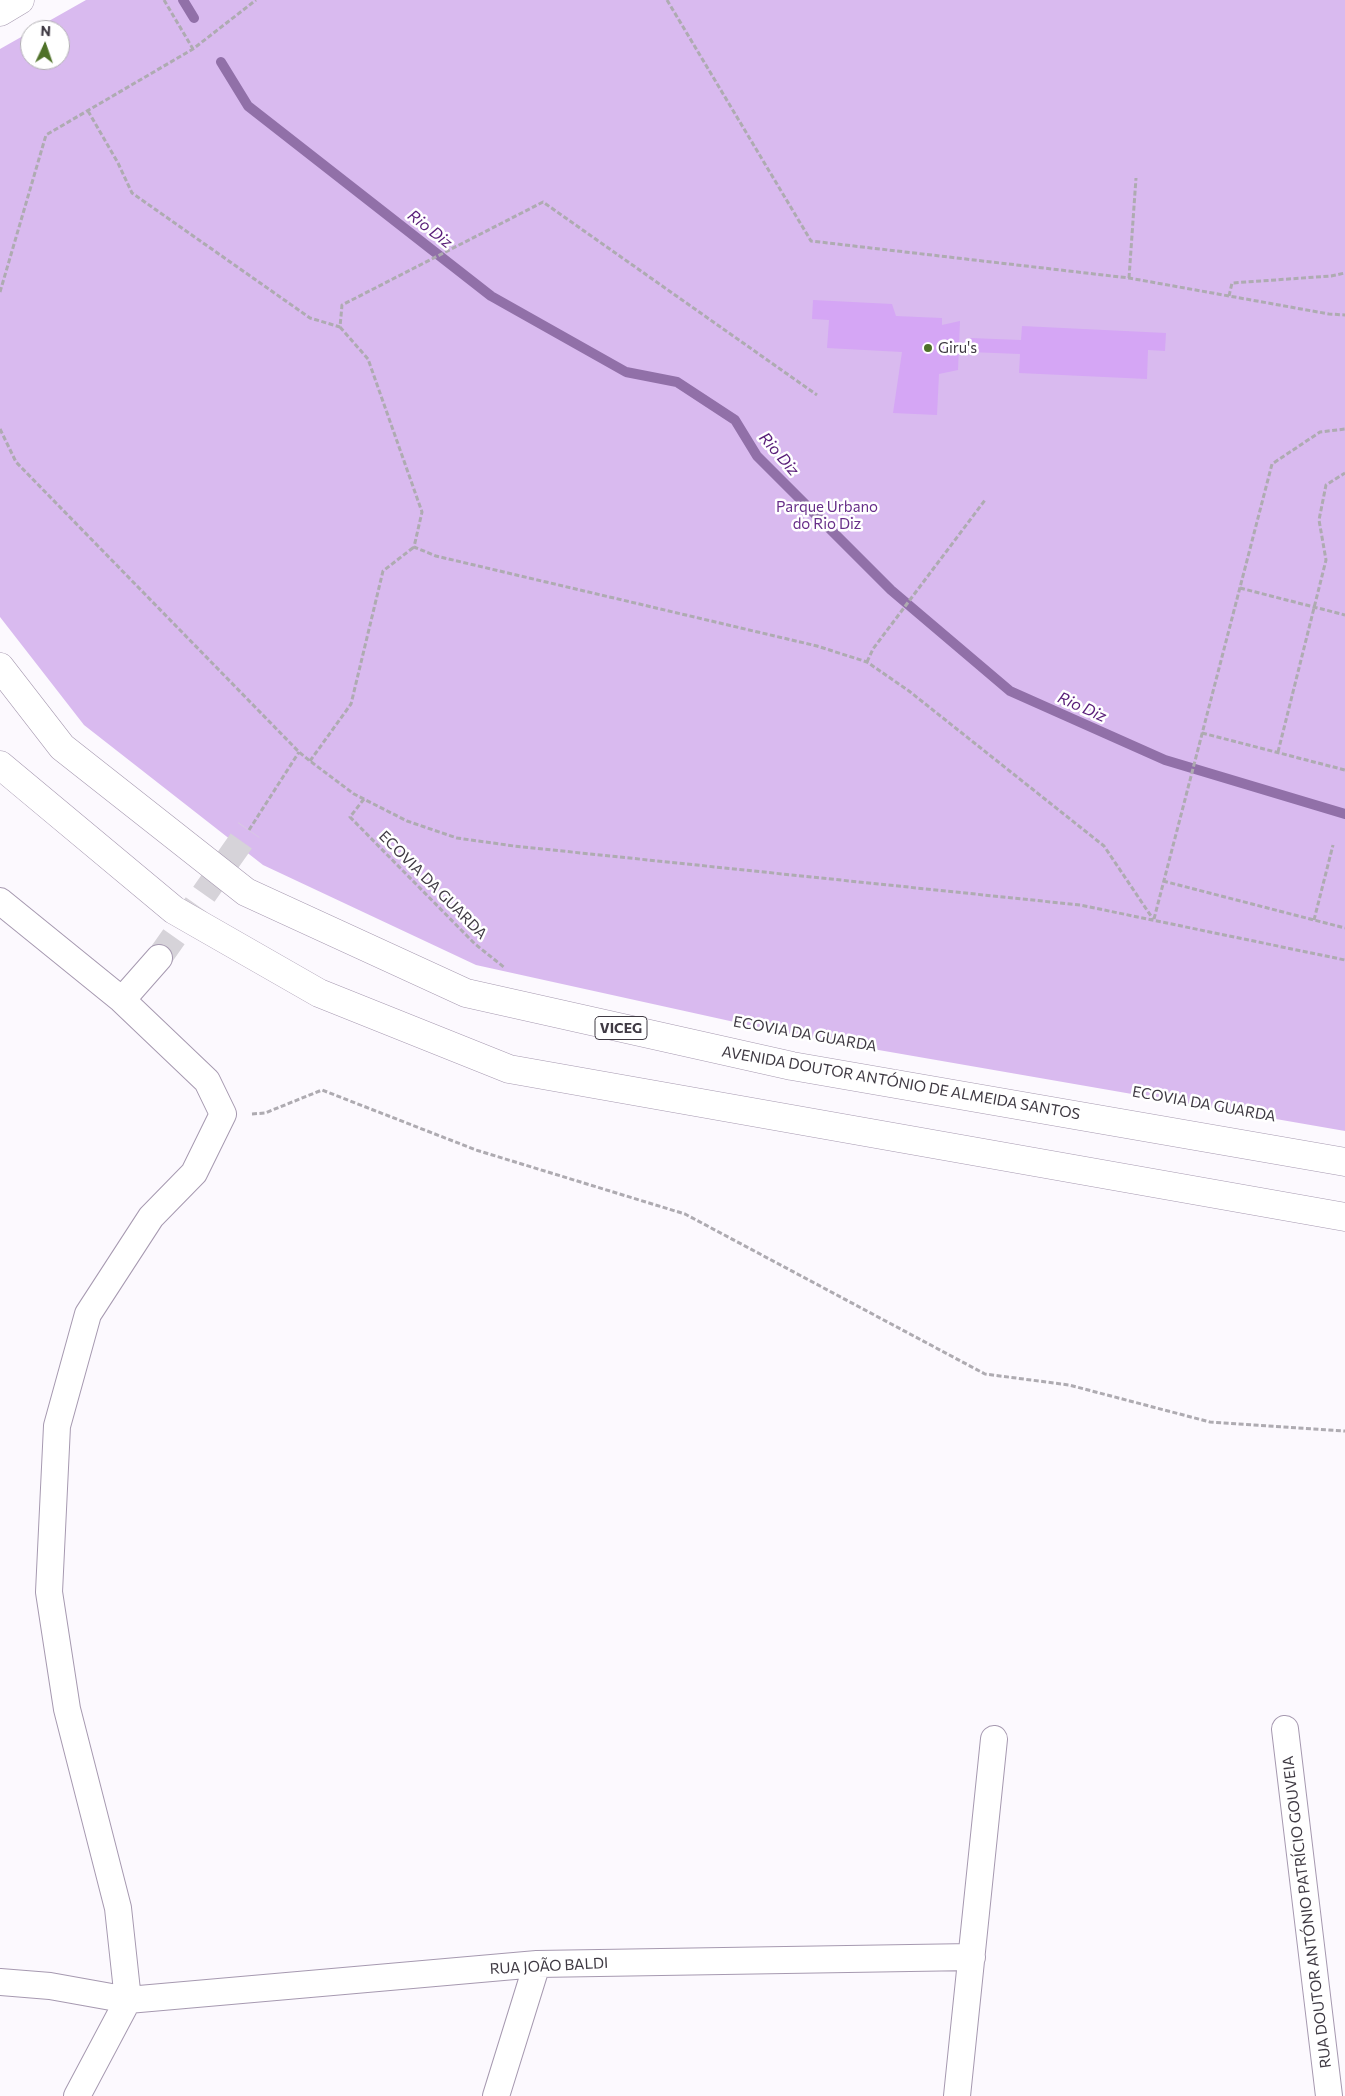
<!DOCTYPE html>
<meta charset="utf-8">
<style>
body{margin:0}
#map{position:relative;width:1345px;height:2096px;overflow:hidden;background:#fcf9fe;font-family:Commissioner,sans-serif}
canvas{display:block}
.north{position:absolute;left:20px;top:20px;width:50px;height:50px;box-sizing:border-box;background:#fff;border:1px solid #b2b0b4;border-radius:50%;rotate:3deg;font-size:14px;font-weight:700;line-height:20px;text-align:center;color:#3f3a43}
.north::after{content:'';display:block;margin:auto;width:18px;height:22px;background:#4e7128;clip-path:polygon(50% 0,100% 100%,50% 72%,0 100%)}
</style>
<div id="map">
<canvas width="1345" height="2096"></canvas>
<div class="north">N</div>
</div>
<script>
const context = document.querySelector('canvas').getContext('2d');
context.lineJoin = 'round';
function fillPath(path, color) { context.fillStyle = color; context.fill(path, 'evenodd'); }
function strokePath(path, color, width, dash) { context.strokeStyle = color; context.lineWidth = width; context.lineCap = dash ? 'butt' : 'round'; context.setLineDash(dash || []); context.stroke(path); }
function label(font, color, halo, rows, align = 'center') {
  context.font = font + ' Commissioner,sans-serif'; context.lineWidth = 5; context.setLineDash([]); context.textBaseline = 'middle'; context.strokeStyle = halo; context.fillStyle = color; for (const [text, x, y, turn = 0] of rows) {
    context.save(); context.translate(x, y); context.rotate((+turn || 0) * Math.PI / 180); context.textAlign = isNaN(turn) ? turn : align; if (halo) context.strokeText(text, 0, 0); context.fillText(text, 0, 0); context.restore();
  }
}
fillPath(new Path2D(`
 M86 0H1345V1131L798 1036 476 965 263 865 84 725 0 617V49L30 32V60H60V30H33Z`), '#d9baef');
strokePath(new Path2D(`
 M183 0 194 18
 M221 62 248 106 491 296 626 372 677 382 735 420 757 456 891 590 1010 691 1165 760 1345 814`), '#9170a8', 10);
fillPath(new Path2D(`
 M813 300 892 304 896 316 942 318V325L960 321 958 370 939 374 937 415 893 413 902 352 827 348 829 320 812 319Z
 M1022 326 1166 333 1165 351 1148 350 1147 379 1019 373 1020 354 969 352 970 338 1021 340Z`), '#d5a6f5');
strokePath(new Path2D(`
 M159 958 249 830`), '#d6d3d9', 26, [26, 13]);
const street = new Path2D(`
 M0 901 122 1000
 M1285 1729 1329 2096
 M0 1982 50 1986 128 2000 537 1964 972 1957
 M128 2000 118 1908 67 1709 49 1592 57 1426 88 1314 151 1217 194 1173 223 1114 207 1081 122 1000 159 958
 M77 2096 128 2000
 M496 2096 537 1964
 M957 2096 994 1739`);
const primary = new Path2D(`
 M0 12 20 0`);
const highway = new Path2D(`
 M0 667 62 747 246 892 466 993 792 1066 1345 1162
 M0 765 174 910 319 993 509 1069 1345 1217`);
strokePath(street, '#a699b0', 28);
strokePath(primary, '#a699b0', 29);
strokePath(highway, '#a699b0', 29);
strokePath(new Path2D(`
 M164 0 193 49
 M667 0 811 241 1129 278 1329 314 1345 315
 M88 111 118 163 132 193 310 318 340 327 342 305 543 202 817 395
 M1129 278 1136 178
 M0 292 46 135 193 49 256 0
 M1229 296 1232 283 1331 276 1345 273
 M340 327 368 359 422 512 414 547 436 556 817 646 867 662 909 691 1104 846 1153 919
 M0 429 16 462 299 752 310 761 354 794 407 821 457 838 514 846 1080 905 1345 960
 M1240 588 1345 615
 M867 662 873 649 985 500
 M1202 733 1345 770
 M1278 752 1326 560 1319 520 1326 485 1345 473
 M310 761 351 704 383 571 414 547
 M364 799 350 817 475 944 505 968
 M249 830 299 752
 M1163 881 1345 928
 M1154 919 1272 464 1320 432 1345 429
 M1314 920 1333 845
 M252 1114 265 1113 322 1090 476 1150 685 1214 985 1374 1069 1385 1210 1422 1345 1431`), '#aeabb1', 3, [5, 2.5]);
strokePath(street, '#fff', 26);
strokePath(primary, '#fff', 28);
strokePath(highway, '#fff', 28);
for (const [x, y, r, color] of [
 [928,348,5,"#4e7128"]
]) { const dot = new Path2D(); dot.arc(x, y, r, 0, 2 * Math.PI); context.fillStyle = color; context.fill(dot); strokePath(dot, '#fff', 2); }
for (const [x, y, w] of [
 [621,1028,52]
]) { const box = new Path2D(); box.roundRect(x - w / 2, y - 11.5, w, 23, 4); context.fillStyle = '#fff'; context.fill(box); strokePath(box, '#3f3a43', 1); }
label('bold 14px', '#3f3a43', null, [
 ["VICEG",621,1028]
]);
label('15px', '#3f3a43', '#fff', [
 ["Giru's",938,348]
], 'left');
label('15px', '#672e88', '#fff', [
 ["Parque Urbano",827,507],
 ["do Rio Diz",827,524]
]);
label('15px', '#3f3a43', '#fff', [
 ["ECOVIA DA GUARDA",433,885,45],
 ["ECOVIA DA GUARDA",805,1034,10],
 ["AVENIDA DOUTOR ANTÓNIO DE ALMEIDA SANTOS",901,1083,10],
 ["ECOVIA DA GUARDA",1204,1104,10],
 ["RUA DOUTOR ANTÓNIO PATRÍCIO GOUVEIA",1307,1912,-97],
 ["RUA JOÃO BALDI",549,1966,-3]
]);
label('italic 16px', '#581d78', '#fff', [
 ["Rio Diz",430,229,38],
 ["Rio Diz",779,454,49],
 ["Rio Diz",1082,707,24]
]);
</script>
